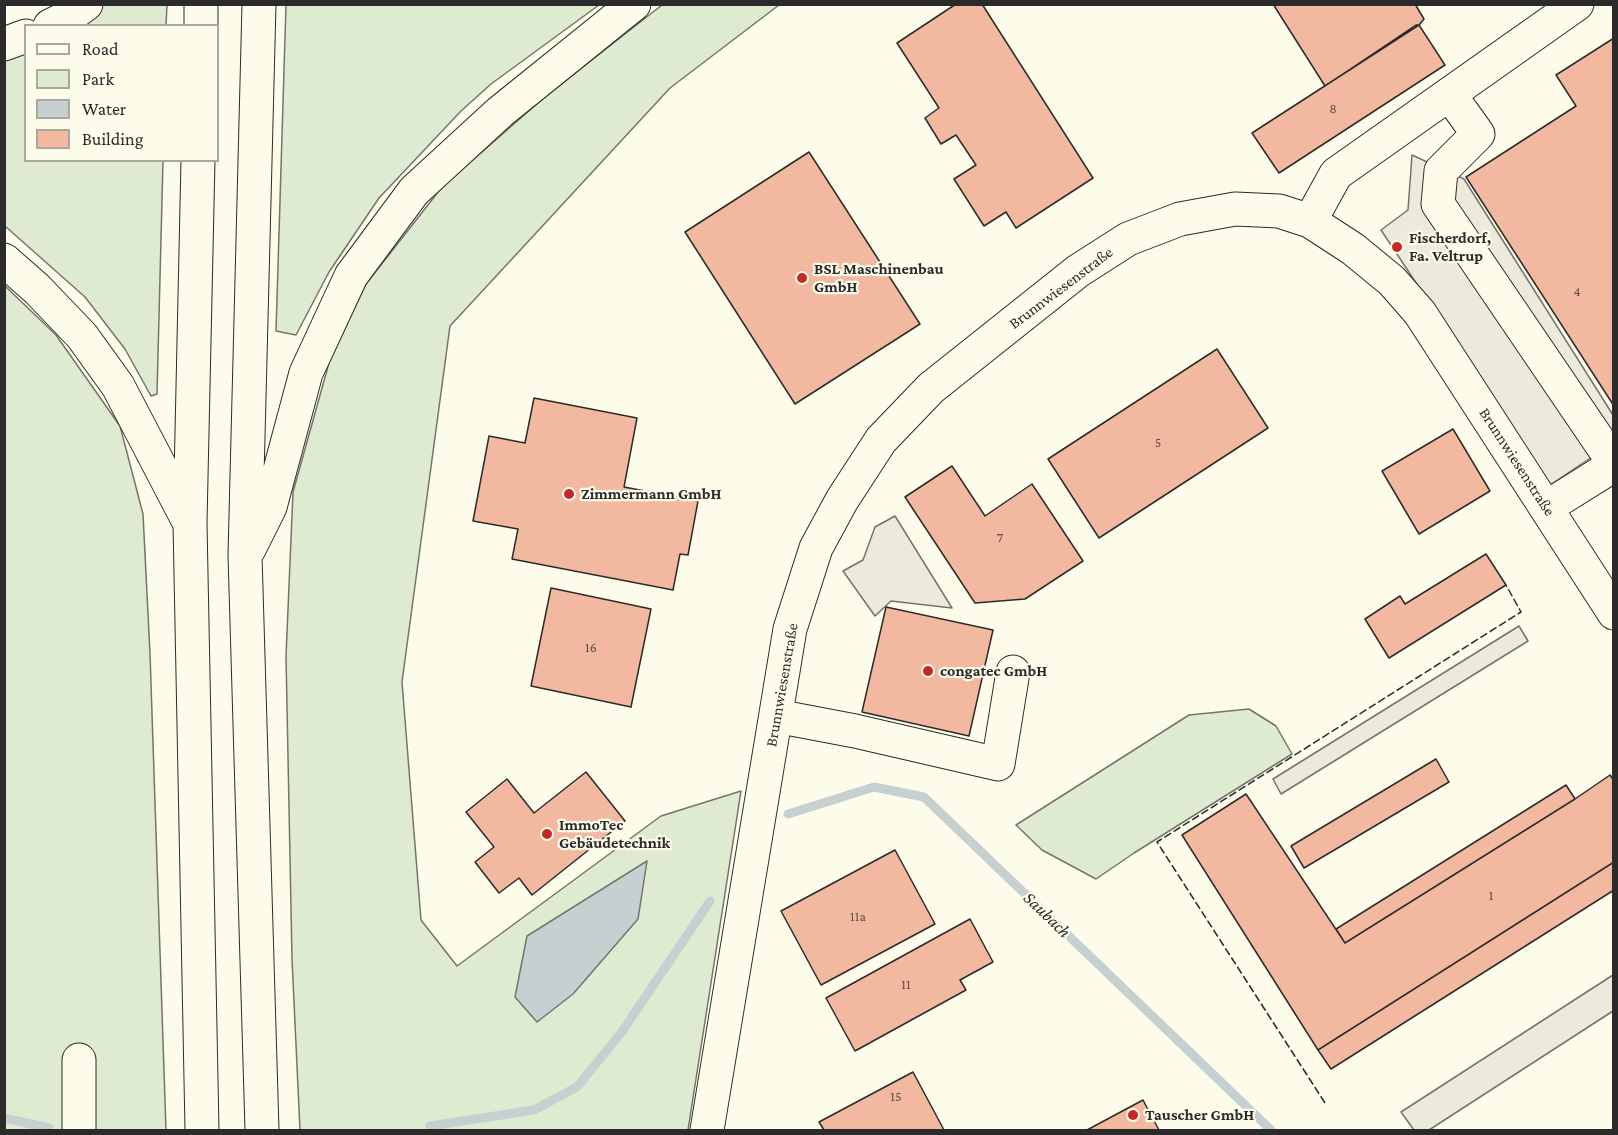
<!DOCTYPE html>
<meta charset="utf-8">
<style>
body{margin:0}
#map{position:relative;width:1618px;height:1135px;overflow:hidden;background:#fdfbea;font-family:"Crimson Pro",serif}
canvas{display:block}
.frame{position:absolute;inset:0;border:6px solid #2b2b2b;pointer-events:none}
.legend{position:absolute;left:24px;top:24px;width:195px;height:138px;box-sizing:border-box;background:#fdfbea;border:2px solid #a9a89e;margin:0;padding:8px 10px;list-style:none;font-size:18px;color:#2b2b2b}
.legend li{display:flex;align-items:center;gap:12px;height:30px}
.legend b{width:30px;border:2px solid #a9a89e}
</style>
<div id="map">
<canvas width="1618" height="1135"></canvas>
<div class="frame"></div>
<ul class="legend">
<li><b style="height:8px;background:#fdfbea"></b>Road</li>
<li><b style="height:16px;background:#deebd1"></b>Park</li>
<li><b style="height:16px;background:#c7d0d0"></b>Water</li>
<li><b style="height:16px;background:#f2b8a0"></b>Building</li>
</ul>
</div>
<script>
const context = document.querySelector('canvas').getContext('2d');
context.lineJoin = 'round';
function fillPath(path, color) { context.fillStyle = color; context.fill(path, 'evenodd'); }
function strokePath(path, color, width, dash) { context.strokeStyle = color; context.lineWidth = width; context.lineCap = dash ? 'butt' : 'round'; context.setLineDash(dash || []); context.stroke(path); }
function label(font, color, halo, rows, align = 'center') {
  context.font = font + ' "Crimson Pro",serif'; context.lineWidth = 4.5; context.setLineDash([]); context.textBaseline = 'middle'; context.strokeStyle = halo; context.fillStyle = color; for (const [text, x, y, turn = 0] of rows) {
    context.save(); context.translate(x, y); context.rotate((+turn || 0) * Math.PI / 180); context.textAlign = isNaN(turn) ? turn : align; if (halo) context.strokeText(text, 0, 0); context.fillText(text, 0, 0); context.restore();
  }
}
const green = new Path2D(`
 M99 5H167L166 25 68 26Z
 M286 5H599L491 84 461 111 379 198 329 272 296 335 276 331Z
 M662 5H779L670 88 450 326 402 682 421 920 457 966 661 816 741 791 688 1130H300L292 959 286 656 293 492 329 363 366 284 442 187 547 95Z
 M25 44 26 160 163 161 157 394 151 396 125 349 85 297 5 226 4 50Z
 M4 285 56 335 120 426 143 514 150 654 166 1130H5Z
 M1249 709 1276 726 1292 754 1134 853 1096 879 1042 850 1016 825 1189 715Z`);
fillPath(green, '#deebd1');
strokePath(green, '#74746e', 1.5);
const parking = new Path2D(`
 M1412 155 1464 179 1613 415V443L1550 485 1381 230 1408 210Z
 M895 516 952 608 891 601 875 616 843 571 863 560 875 527Z
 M1519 626 1528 641 1281 794 1273 779Z
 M1613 975V1011L1429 1130H1414L1401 1112Z`);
fillPath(parking, '#eceadb');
strokePath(parking, '#74746e', 1.5);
const water = new Path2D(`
 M647 861 638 919 573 994 537 1022 515 997 527 936Z`);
fillPath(water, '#c7d0d0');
strokePath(water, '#74746e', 1.5);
strokePath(new Path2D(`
 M788 814 874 787 924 797 1271 1130
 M4 1118 49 1128
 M430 1126 534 1110 577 1087 621 1033 710 901`), '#c7d0d0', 9);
const building = new Path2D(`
 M956 4H982L1093 178 1016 228 1006 212 984 226 954 179 976 165 956 135 941 144 925 118 939 108 897 43Z
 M1273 4H1415L1424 19 1419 25H1416L1325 86Z
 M1419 25 1445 65 1279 173 1252 133Z
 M1614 38V406L1466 177 1576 106 1556 75Z
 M809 152 920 324 795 404 685 232Z
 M1217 349 1268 428 1099 538 1048 459Z
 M534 398 637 418 624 487 698 501 688 555 680 554 673 590 512 559 518 529 473 521 489 436 525 443Z
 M1453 429 1490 491 1419 534 1382 471Z
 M952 466 985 516 1032 484 1083 561 1025 599 975 603 905 497Z
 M1486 554 1506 585 1389 658 1365 619 1400 596 1405 604Z
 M551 588 651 609 631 707 531 686Z
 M886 607 993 630 969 736 862 712Z
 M1436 759 1449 782 1304 868 1291 846Z
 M586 772 625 821 532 895 519 878 499 893 475 862 494 847 466 812 507 779 534 813Z
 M1610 775 1614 781V862L1318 1050 1182 835 1246 794 1345 943 1575 799Z
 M1566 785 1575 799 1345 943 1336 929Z
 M895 850 935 924 821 985 781 911Z
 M1614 862V890L1331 1069 1318 1050Z
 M970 919 993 962 960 980 966 990 855 1051 826 998Z
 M913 1072 944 1130H824L819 1122Z
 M1143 1100 1159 1130H1087Z`);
fillPath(building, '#f2b8a0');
strokePath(building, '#2b2b2b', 1.5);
const minor = new Path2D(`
 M1450 95 1478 134 1441 171 1438 204 1614 463
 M1310 221 1336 174 1577 4
 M1547 507 1614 465
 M776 716 855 731 998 764 1013 672
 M79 1130V1060
 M707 1130 790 629 816 548 842 500 881 440 931 388 1078 271 1128 239 1180 219 1235 209 1279 211 1310 221 1353 249 1392 281 1420 313 1614 613`);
const highway = new Path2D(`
 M259 4 245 555 262 1130
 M50 26 68 17 86 4
 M201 26V4
 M4 44 26 36
 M198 160 190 523 202 1130
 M4 260 37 289 82 336 118 386 189 522
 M249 549 270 507 306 373 351 276 414 191 500 112 634 4`);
strokePath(minor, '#2b2b2b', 35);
strokePath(highway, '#2b2b2b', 35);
strokePath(minor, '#fdfbea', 33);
strokePath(highway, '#fdfbea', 33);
strokePath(new Path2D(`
 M1325 1103 1157 842 1521 612 1506 585`), '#2b2b2b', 1.5, [8, 3]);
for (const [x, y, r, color] of [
 [1397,247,6,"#c62828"],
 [802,278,6,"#c62828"],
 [569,494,6,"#c62828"],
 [928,671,6,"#c62828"],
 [547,834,6,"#c62828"],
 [1133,1115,6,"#c62828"]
]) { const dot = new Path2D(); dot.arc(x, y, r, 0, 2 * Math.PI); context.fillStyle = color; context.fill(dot); strokePath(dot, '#fdfbea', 2); }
label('14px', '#5d4e48', null, [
 ["8",1333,109],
 ["4",1577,292],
 ["5",1158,443],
 ["7",1000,538],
 ["16",591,648],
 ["1",1491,896],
 ["11a",858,917],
 ["11",906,985],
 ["15",896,1097]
]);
label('bold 16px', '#2b2b2b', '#fdfbea', [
 ["Fischerdorf,",1409,238],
 ["Fa. Veltrup",1409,256],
 ["BSL Maschinenbau",814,269],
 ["GmbH",814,287],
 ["Zimmermann GmbH",581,494],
 ["congatec GmbH",940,671],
 ["ImmoTec",559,825],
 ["Gebäudetechnik",559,843],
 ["Tauscher GmbH",1145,1115]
], 'left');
label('16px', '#2b2b2b', '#fdfbea', [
 ["Brunnwiesenstraße",1061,288,-37],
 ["Brunnwiesenstraße",1517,462,57],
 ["Brunnwiesenstraße",782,685,-80]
]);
label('italic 18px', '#2b2b2b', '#fdfbea', [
 ["Saubach",1047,915,44]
]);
</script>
